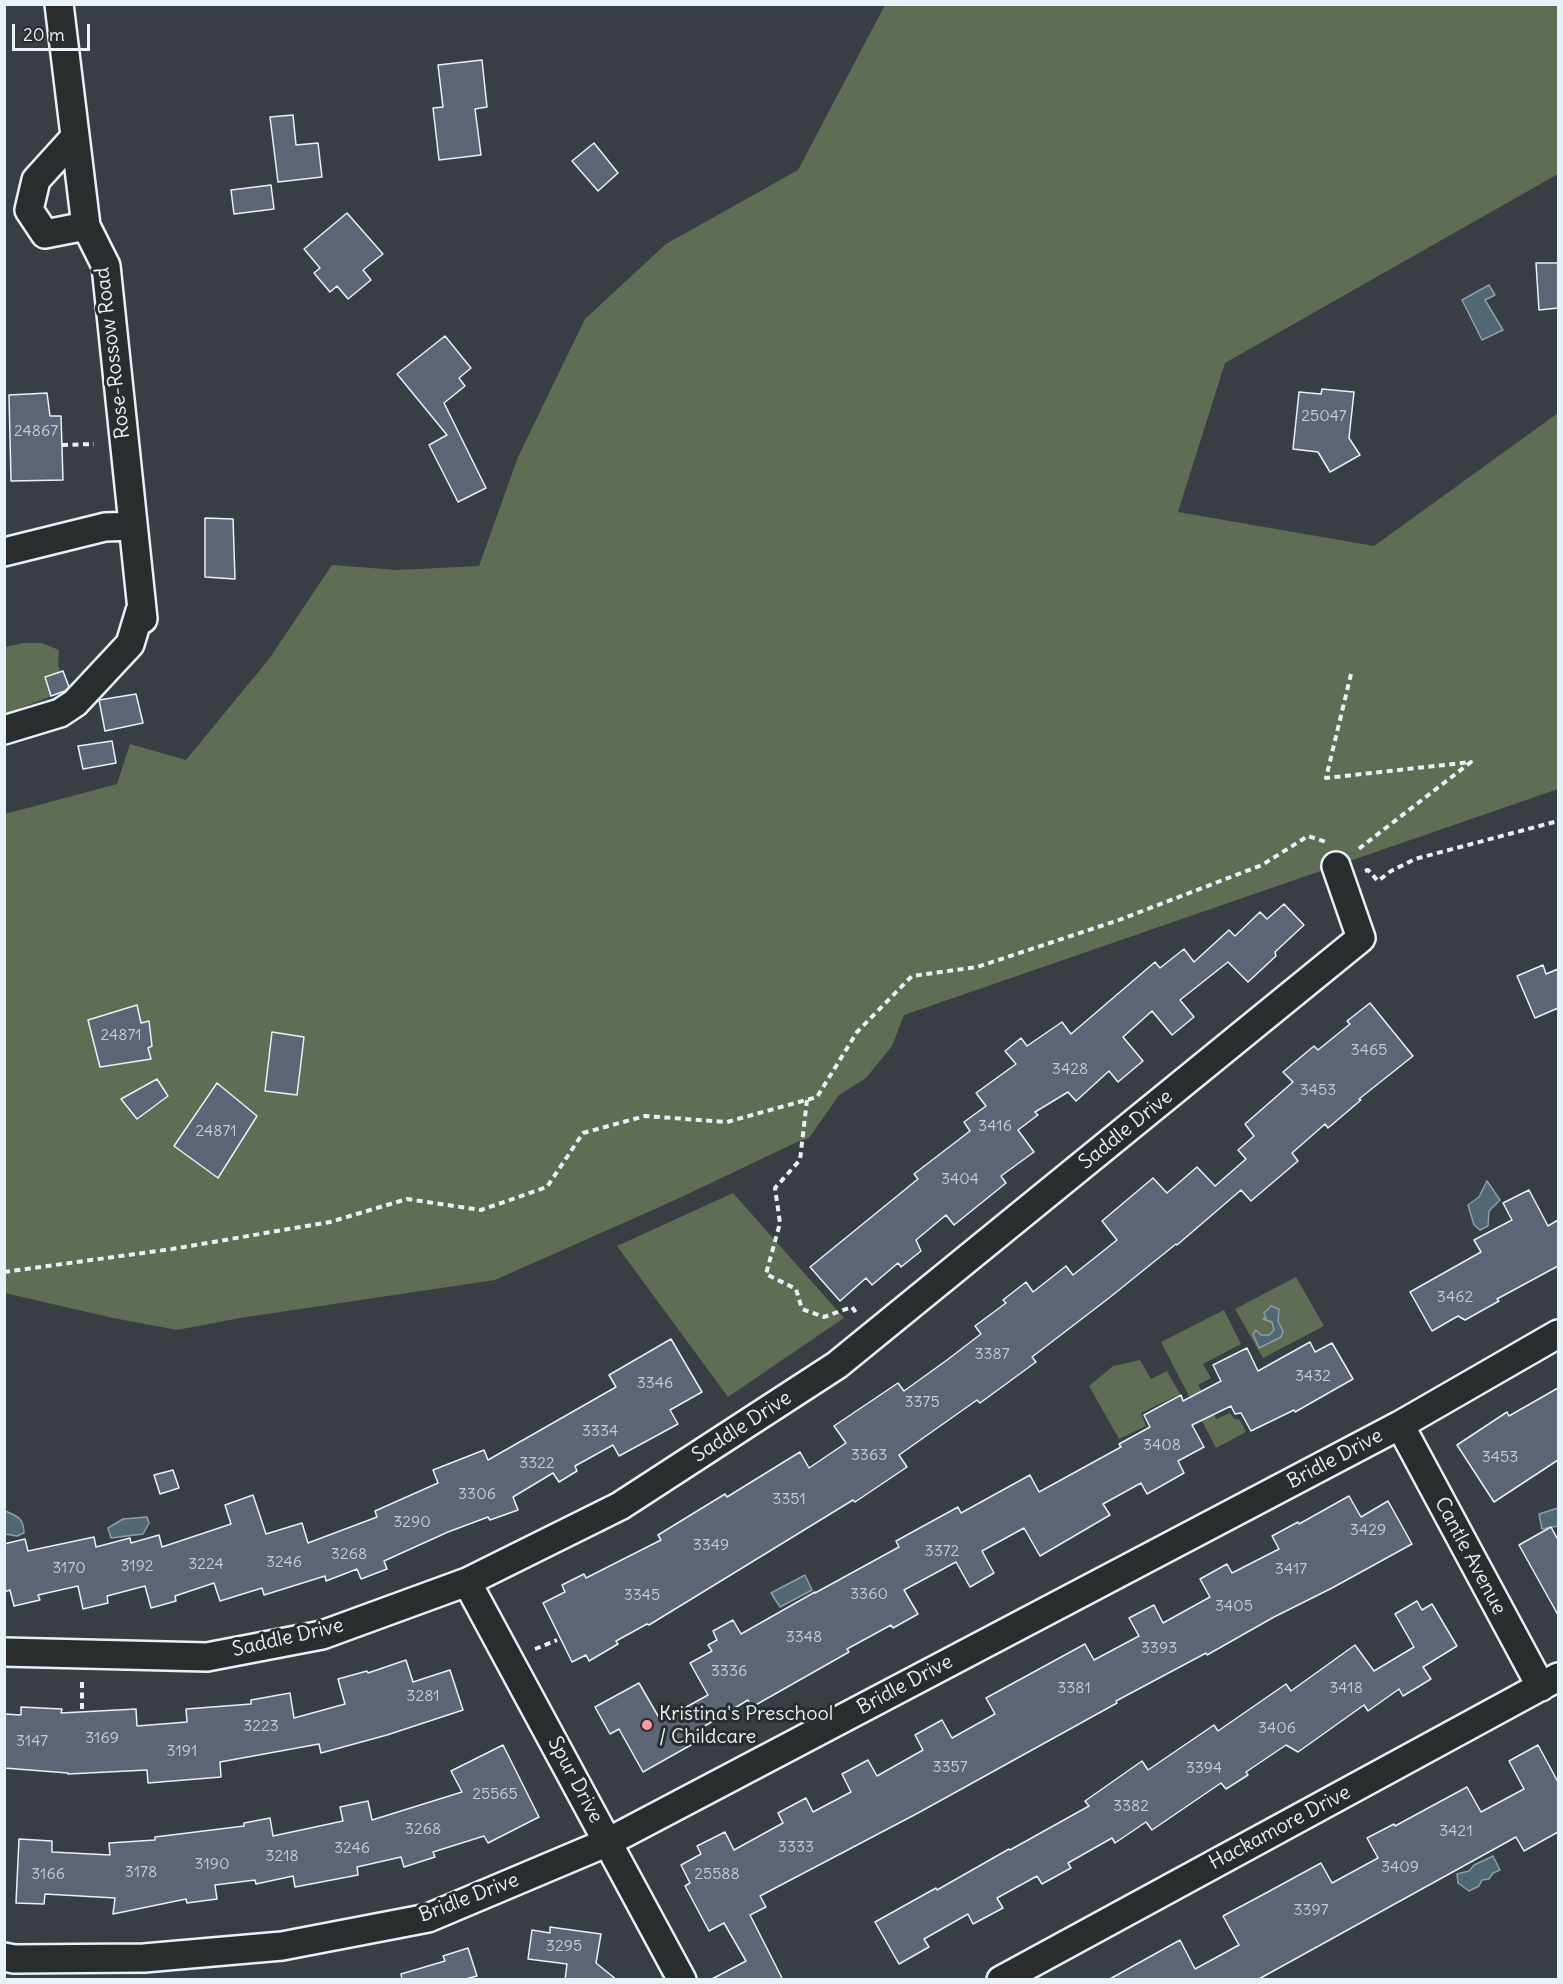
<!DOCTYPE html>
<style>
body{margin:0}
#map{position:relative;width:1563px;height:1984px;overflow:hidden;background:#393e44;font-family:Delius,sans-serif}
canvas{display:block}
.frame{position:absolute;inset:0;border:6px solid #e8f1f8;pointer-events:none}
.scale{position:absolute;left:12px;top:24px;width:78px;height:27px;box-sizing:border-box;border:3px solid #e8f1f8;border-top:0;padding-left:8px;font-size:18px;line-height:21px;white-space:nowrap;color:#e8f1f8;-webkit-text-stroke:4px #2a2d2e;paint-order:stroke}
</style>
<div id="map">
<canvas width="1563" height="1984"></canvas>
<div class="frame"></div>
<div class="scale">20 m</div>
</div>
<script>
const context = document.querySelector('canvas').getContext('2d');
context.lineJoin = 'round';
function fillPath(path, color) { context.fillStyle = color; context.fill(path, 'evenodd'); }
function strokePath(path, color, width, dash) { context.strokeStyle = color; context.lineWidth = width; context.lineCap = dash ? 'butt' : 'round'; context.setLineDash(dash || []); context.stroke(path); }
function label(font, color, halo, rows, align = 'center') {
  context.font = font + ' Delius,sans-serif'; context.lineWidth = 6; context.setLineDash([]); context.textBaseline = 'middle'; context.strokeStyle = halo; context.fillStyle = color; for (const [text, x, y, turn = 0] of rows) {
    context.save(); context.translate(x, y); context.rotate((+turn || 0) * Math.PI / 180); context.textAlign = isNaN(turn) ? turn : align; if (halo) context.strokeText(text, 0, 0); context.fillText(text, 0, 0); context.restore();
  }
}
fillPath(new Path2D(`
 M885 5H1558V174L1225 363 1178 512 1374 546 1558 413V789L904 1015 892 1046 866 1078 839 1095 809 1138 795 1143 673 1201 495 1280 240 1318 177 1330 113 1318 5 1293V814L117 784 130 744 186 760 269 659 332 565 397 570 479 566 518 457 585 319 666 244 798 170Z
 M23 643H42L59 650 58 665 60 671H63L67 681 64 682 65 691 5 714V647Z
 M733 1193 844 1318 728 1397 617 1246Z
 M1296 1277 1324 1326 1263 1358 1235 1309Z
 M1224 1310 1241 1344 1203 1364 1211 1378 1198 1385 1216 1419 1230 1413 1234 1419 1240 1420 1246 1432 1216 1448 1161 1342Z
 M1140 1360 1151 1379 1167 1371 1180 1394 1141 1413 1146 1426 1119 1439 1089 1386 1113 1366Z`), '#606c54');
const water = new Path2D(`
 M1489 285 1495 295 1485 300 1503 330 1482 340 1462 300Z
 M1487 1181 1500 1200 1489 1211 1488 1226 1480 1230 1474 1225 1468 1205 1479 1197Z
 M1271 1306 1279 1309 1278 1321 1283 1331 1281 1337 1259 1348 1253 1334 1256 1330 1261 1335H1269L1274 1330 1272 1322 1263 1319 1266 1318 1264 1313Z
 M1558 1508V1526L1542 1529 1539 1514Z
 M5 1511C17 1516 24 1518 24 1533L17 1536 5 1534Z
 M147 1517 149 1523 143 1534 111 1538 108 1528 123 1519Z
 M805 1575 812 1590 780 1607 771 1593Z
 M1493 1856 1500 1870 1493 1873 1489 1879 1482 1880 1479 1886 1469 1891 1458 1883 1457 1874 1469 1871 1474 1865Z`);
fillPath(water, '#4f6874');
strokePath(water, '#8c9fa9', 1.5);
const building = new Path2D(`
 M482 60 487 107 475 109 481 155 439 160 433 108 443 107 438 65Z
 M293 115 296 145 318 143 322 177 278 182 270 117Z
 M594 143 618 173 598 191 572 161Z
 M271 185 274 209 234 214 231 190Z
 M347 213 383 254 363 270 371 280 348 299 337 286 330 292 314 273 320 268 304 249Z
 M1536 263H1558V308L1539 310Z
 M445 336 471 368 459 378 465 386 444 403 486 488 458 502 429 445 447 435 397 374Z
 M1322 389 1354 392 1349 438 1360 455 1330 472 1318 452 1293 449 1299 392 1321 394Z
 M47 393 50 416H61L63 480 11 481 9 395Z
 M205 518 233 519 235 579 205 577Z
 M63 671 69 687 65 691 51 696 45 677Z
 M136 694 143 723 105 731 99 700Z
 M112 741 116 763 83 769 78 746Z
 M1284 904 1304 925 1275 952 1276 956 1248 982 1228 962 1180 1000 1194 1017 1172 1035 1152 1011 1123 1037 1143 1061 1118 1082 1109 1071 1076 1101 1068 1092 1035 1112 1038 1115 1018 1130 1034 1152 1001 1176 1006 1183 954 1225 946 1215 916 1240 921 1251 901 1267 898 1263 872 1285 866 1278 840 1301 810 1267 918 1179 914 1174 970 1131 964 1122 986 1106 976 1093 1016 1064 1005 1051 1021 1038 1027 1046 1062 1022 1071 1034 1155 962 1160 968 1184 949 1194 962 1229 930 1235 936 1260 912 1267 919Z
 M1543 965 1546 974 1558 969V1008L1535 1018 1517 976Z
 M1370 1003 1413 1056 1359 1099 1361 1100 1328 1128 1325 1124 1292 1153 1298 1161 1251 1201 1241 1190 1177 1245 1176 1244 1109 1298 1032 1357 1036 1362 980 1403 977 1400 899 1455 907 1467 855 1502 853 1500 649 1625 647 1624 616 1641 618 1644 589 1661 586 1655 572 1662 543 1603 565 1592 562 1585 584 1574 586 1578 661 1540 658 1535 725 1494 727 1497 800 1452 809 1468 846 1443 834 1426 898 1383 904 1391 947 1360 981 1334 975 1326 1006 1303 1003 1300 1026 1282 1033 1292 1066 1266 1073 1275 1117 1240 1102 1221 1153 1178 1167 1193 1197 1167 1215 1186 1246 1159 1238 1150 1254 1136 1245 1124 1293 1082 1283 1072 1314 1046 1318 1050 1350 1024 1347 1021Z
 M137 1005 141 1023 149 1021 152 1046 148 1048 151 1059 100 1067 88 1020Z
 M272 1032 304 1037 297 1095 265 1091Z
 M157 1079 168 1096 137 1119 121 1099Z
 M217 1083 257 1116 218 1178 174 1146Z
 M1529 1190 1548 1226 1558 1220V1266L1497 1299 1499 1301 1465 1320 1458 1316 1432 1331 1410 1292 1481 1252 1474 1240 1512 1220 1503 1203Z
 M671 1339 702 1392 670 1410 678 1424 619 1456 613 1445 575 1466 577 1471 559 1482 553 1473 513 1497 518 1510 490 1520 488 1517 448 1532 384 1561 387 1569 361 1579 357 1569 326 1581 325 1576 264 1595 262 1588 220 1601 214 1583 175 1596 176 1601 151 1608 145 1586 107 1596 108 1603 83 1609 78 1586 38 1595 40 1600 14 1606 10 1590 4 1592V1544L25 1539 28 1551 94 1537 96 1547 130 1538 131 1543 159 1535 162 1547 231 1524 225 1505 253 1495 266 1534 302 1523 308 1543 377 1517 375 1511 438 1483 433 1470 484 1450 488 1460 616 1387 609 1375Z
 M1310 1342 1315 1352 1332 1343 1353 1379 1295 1412 1294 1410 1251 1431 1241 1413 1235 1414 1231 1406 1192 1425 1204 1447 1178 1461 1184 1473 1147 1494 1141 1483 1103 1504 1110 1515 1040 1556 1024 1528 982 1551 994 1573 970 1587 956 1562 904 1590 918 1614 893 1628 891 1625 847 1649 849 1652 752 1707 748 1700 693 1733 698 1741 643 1772 619 1729 610 1734 595 1707 639 1683 661 1721 708 1695 690 1663 712 1651 708 1645 717 1640 713 1631 733 1620 741 1634 815 1592V1593L899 1547 896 1541 958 1507 961 1513 1030 1475 1039 1492 1121 1447 1119 1444 1150 1427 1144 1415 1181 1395 1183 1401 1221 1381 1213 1365 1247 1348 1258 1371Z
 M1558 1388V1460L1494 1502 1457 1445 1507 1412 1509 1416Z
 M173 1470 179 1488 160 1494 154 1475Z
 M1349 1496 1361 1517 1388 1501 1412 1544 1332 1588 1274 1617 1207 1655 1206 1653 1116 1701 1117 1703 918 1813 760 1896 766 1907 750 1915 783 1980H710L746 1961 724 1923 709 1931 685 1886 690 1883 681 1865 701 1854 697 1846 725 1832 734 1850 783 1823 778 1813 806 1798 813 1812 851 1792 842 1774 868 1760 877 1776 923 1750 915 1735 942 1720 952 1738 995 1714 986 1698 1085 1644 1094 1660 1139 1636 1129 1618 1154 1605 1163 1623 1210 1597 1200 1579 1227 1564 1232 1573 1279 1549 1272 1536 1298 1522 1299 1524Z
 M1551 1527 1558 1540V1615L1519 1545Z
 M1417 1601 1422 1610 1432 1604 1457 1646 1423 1667 1431 1679 1403 1696 1399 1689 1368 1711 1364 1705 1298 1752 1286 1745 1246 1772 1248 1775 1226 1789 1221 1783 1152 1830 1146 1822 1115 1843 1112 1838 1068 1863 1071 1868 1042 1884 1037 1876 997 1898 1003 1908 973 1924 968 1914 924 1939 929 1947 899 1964 875 1922 936 1888 937 1890 1009 1849 1010 1850 1089 1806 1085 1801 1142 1761 1148 1770 1214 1725 1218 1731 1286 1684 1291 1691 1355 1645 1374 1671 1414 1647 1395 1614Z
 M406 1660 413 1682 450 1670 463 1710 387 1735 321 1753 319 1744 220 1762 221 1777 148 1783 147 1770 68 1774V1773L4 1768V1714L21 1715V1707L62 1709 61 1713 136 1709 137 1726 187 1722 186 1709 251 1704V1700L290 1693 294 1718 345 1704 338 1679 367 1671 368 1673Z
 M503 1745 539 1817 488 1843 484 1836 433 1852 435 1857 404 1867 401 1857 357 1867 358 1875 295 1887 293 1876 256 1884 255 1880 215 1885 217 1899 187 1903 186 1899 113 1914 115 1898 45 1894 44 1904 16 1903 19 1839 52 1841V1852L110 1855 109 1843 155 1840V1837L244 1826V1823L270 1818 273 1836 343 1821 340 1807 368 1801 372 1820 462 1792 451 1771Z
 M1538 1745 1558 1782V1832L1524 1851 1516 1837 1257 1980H1108L1180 1940 1195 1969 1239 1945 1223 1916 1266 1893 1321 1863 1332 1883 1378 1858 1367 1838 1394 1824 1395 1826 1467 1787 1481 1812 1524 1789 1509 1761Z
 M550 1927 601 1934 596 1963 617 1980H565L567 1964 528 1959 532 1930 550 1933Z
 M468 1948 477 1976 462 1980H402L401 1974 445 1961 443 1956Z`);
fillPath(building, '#5d6476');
strokePath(building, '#e8f1f8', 1.5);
const minor = new Path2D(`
 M75 137 36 180 29 210 45 234 86 226
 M4 552 105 527 133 526
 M4 730 60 713 75 703 130 644 140 611 143 619 106 266 86 226 59 4
 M1400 1425 1541 1687
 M467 1582 682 1980
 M4 1652 207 1657 322 1635 467 1582 620 1506 837 1365 1361 938 1336 866
 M4 1957 14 1959 144 1958 282 1946 428 1918 608 1842 1400 1425 1558 1334
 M1001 1980 1558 1677`);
strokePath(minor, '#e8f1f8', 32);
strokePath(new Path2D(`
 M62 445 94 444
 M1351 674 1326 778 1471 762 1356 851
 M1365 871 1368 870 1378 881 1391 871 1415 859 1558 821
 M807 1100 800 1160 775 1188 780 1223 766 1274 796 1289 802 1309 824 1317 852 1307 857 1314
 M4 1272 172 1249 330 1222 407 1199 481 1210 547 1187 583 1133 645 1116 727 1122 817 1097 857 1032 912 976 977 967 1119 920 1262 865 1308 836 1326 842
 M535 1649 557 1640
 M82 1682V1709`), '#e8f1f8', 4, [6, 4.5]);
strokePath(minor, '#2a2d2e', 27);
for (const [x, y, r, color] of [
 [647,1725,6,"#ff9aa2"]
]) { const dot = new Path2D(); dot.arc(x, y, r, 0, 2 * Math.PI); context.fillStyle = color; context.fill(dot); strokePath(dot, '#2a2d2e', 2); }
label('16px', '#c5ced8', null, [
 ["25047",1324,416],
 ["24867",36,431],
 ["24871",121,1035],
 ["3465",1369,1050],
 ["3428",1070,1069],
 ["3453",1318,1090],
 ["3416",995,1126],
 ["24871",216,1131],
 ["3404",960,1179],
 ["3462",1455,1297],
 ["3387",992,1354],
 ["3432",1313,1376],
 ["3346",655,1383],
 ["3375",922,1402],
 ["3334",600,1431],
 ["3408",1162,1445],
 ["3363",869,1455],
 ["3453",1500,1457],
 ["3322",537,1463],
 ["3306",477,1494],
 ["3351",789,1499],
 ["3290",412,1522],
 ["3429",1368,1530],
 ["3349",711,1545],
 ["3372",942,1551],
 ["3268",349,1554],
 ["3246",284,1562],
 ["3224",206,1564],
 ["3192",137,1566],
 ["3170",69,1568],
 ["3417",1291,1569],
 ["3360",869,1594],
 ["3345",642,1595],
 ["3405",1234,1606],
 ["3348",804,1637],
 ["3393",1159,1648],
 ["3336",729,1671],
 ["3381",1074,1688],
 ["3418",1346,1688],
 ["3281",423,1696],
 ["3223",261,1726],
 ["3406",1277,1728],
 ["3169",102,1738],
 ["3147",32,1741],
 ["3191",182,1751],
 ["3357",950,1767],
 ["3394",1204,1768],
 ["25565",495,1794],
 ["3382",1131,1806],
 ["3268",423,1829],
 ["3421",1456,1831],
 ["3333",796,1847],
 ["3246",352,1848],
 ["3218",282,1856],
 ["3190",212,1864],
 ["3409",1400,1867],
 ["3178",141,1872],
 ["3166",48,1874],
 ["25588",717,1874],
 ["3397",1311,1910],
 ["3295",564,1946]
]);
label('20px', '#e8f1f8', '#2a2d2e', [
 ["Rose-Rossow Road",113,353,-97],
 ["Saddle Drive",1126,1130,-39],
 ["Saddle Drive",742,1427,-33],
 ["Bridle Drive",1335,1459,-28],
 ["Cantle Avenue",1470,1556,62],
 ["Saddle Drive",288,1638,-13],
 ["Bridle Drive",905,1685,-28],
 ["Spur Drive",575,1780,62],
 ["Hackamore Drive",1280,1828,-28],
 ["Bridle Drive",469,1898,-21]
]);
label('20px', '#e8f1f8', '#2a2d2e', [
 ["Kristina's Preschool",659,1714],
 ["/ Childcare",659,1737]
], 'left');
</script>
